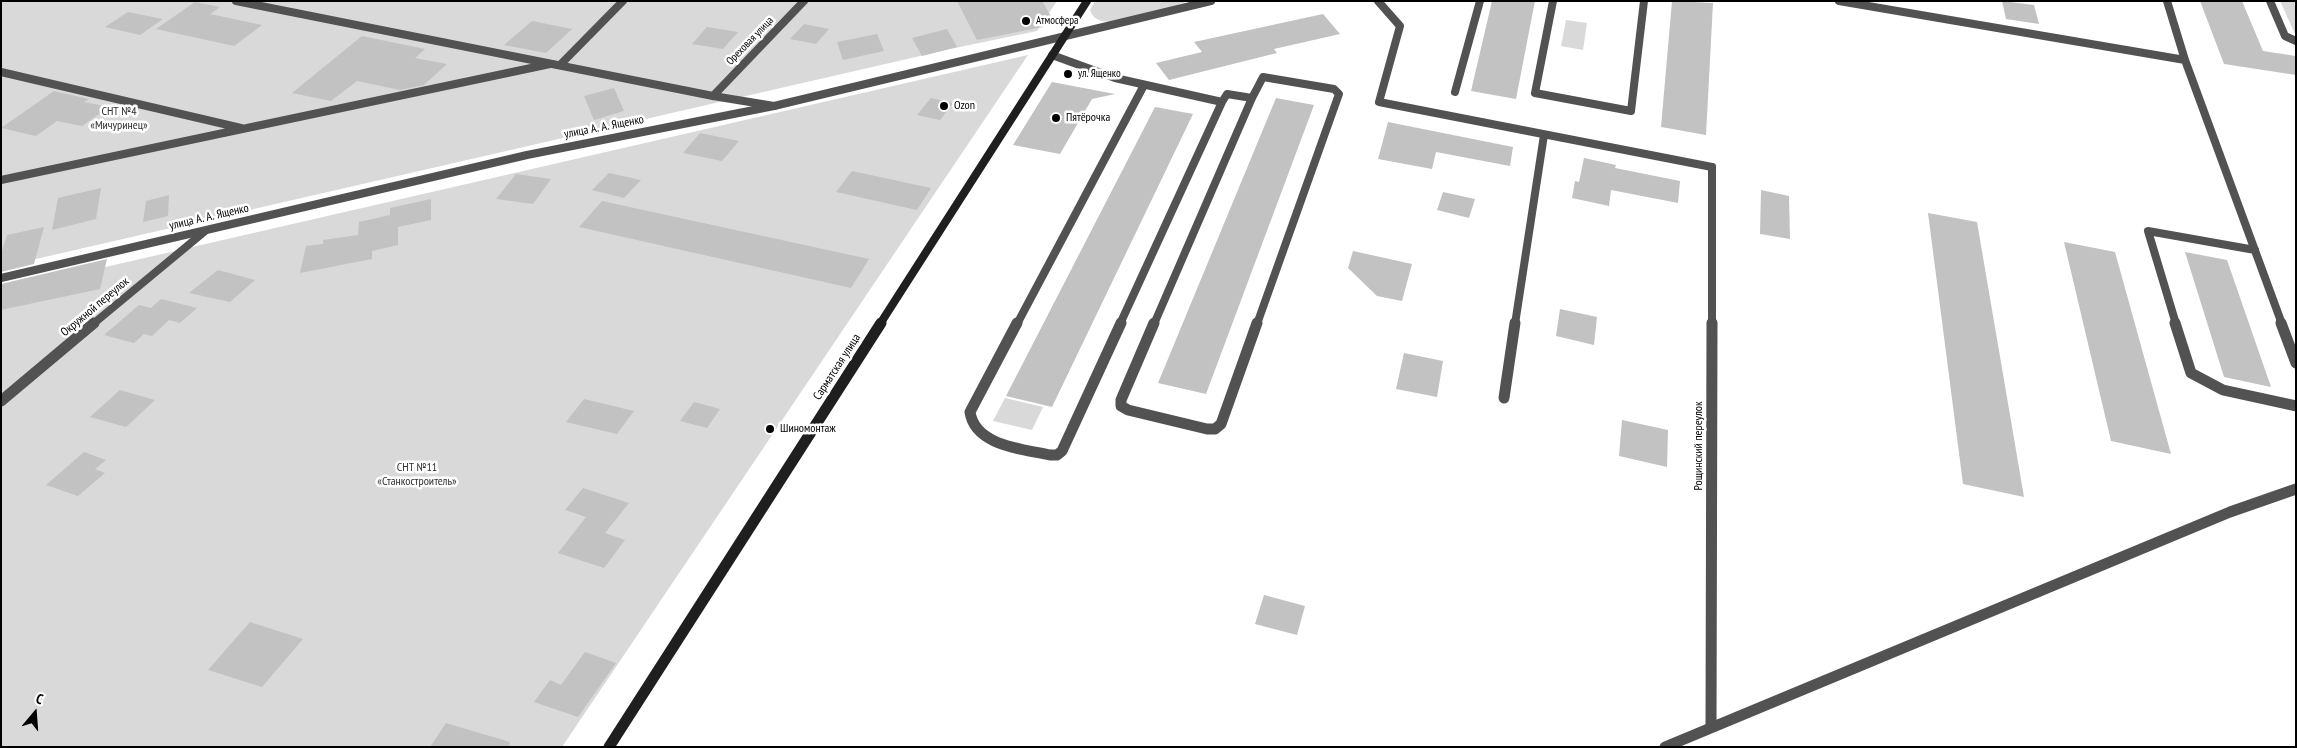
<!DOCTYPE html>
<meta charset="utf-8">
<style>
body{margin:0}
#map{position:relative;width:2297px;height:748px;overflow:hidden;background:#fff;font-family:"PT Sans Narrow",sans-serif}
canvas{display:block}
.frame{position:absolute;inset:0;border:2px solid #000;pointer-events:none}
.north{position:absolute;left:10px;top:688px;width:50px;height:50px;-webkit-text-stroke:4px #fff;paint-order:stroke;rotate:18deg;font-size:14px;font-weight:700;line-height:20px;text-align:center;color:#000}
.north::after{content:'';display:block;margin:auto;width:18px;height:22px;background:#000;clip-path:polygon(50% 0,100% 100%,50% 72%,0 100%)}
</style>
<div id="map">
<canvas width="2297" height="748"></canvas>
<div class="frame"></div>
<div class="north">С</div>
</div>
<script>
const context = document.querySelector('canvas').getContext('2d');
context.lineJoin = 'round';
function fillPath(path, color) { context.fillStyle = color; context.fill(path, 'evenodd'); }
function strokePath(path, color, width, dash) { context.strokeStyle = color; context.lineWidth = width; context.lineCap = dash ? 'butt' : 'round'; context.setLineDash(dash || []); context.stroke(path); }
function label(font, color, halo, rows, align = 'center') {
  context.font = font + ' "PT Sans Narrow",sans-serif'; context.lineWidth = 5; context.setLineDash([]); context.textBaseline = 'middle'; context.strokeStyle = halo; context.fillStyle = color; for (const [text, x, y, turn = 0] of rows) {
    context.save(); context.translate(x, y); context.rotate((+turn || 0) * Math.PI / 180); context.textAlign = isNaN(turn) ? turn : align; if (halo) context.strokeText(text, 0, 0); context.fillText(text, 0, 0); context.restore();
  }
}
fillPath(new Path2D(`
 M1 1H1057L1037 31 955 48 1 267Z
 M1095 1H1189C1170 7 1114 29 1097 19 1093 17 1091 13 1090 10Z
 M2280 1H2296V35L2295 34Z
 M1566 20 1587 23 1583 50 1561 46Z
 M1028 55 562 747H1V291Z
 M1005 398 1043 407 1032 430 993 421Z`), '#d9d9d9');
fillPath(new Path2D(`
 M957 1H1042L1052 18 1043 27 977 40Z
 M1492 1H1535L1516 99 1471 91Z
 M1672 1 1713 3 1706 135 1661 127Z
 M2002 1 2034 5 2039 24 2006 19Z
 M2200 1H2242L2263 51 2296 56V75L2224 64Z
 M195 2 220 7 210 14 262 25 234 46 156 29Z
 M128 12 163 19 140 35 105 27Z
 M1323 14 1340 34 1274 49 1277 53 1169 80 1156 63 1202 52 1194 42Z
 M532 21 572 29 546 53 504 45Z
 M804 24 829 29 816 44 790 39Z
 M707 27 738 32 723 49 692 44Z
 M947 29 957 47 922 56 912 38Z
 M877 34 884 51 843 60 837 42Z
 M362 36 425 49 415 58 447 64 424 85 400 90 357 81 331 101 292 93Z
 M1052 82 1115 94 1092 99 1060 154 1013 145Z
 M614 88 624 111 594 120 584 96Z
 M54 91 89 99 84 102 109 107 82 126 57 121 36 136 1 128Z
 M931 98 953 103 940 120 917 115Z
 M1276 98 1314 105 1206 394 1158 383Z
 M1155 107 1193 114 1052 407 1006 396Z
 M1388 122 1513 147 1510 166 1436 152 1432 169 1378 159Z
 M700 133 739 141 722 161 683 153Z
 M1584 158 1616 165 1615 168 1680 181 1678 203 1611 190 1609 206 1572 198 1575 181 1579 182Z
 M852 171 931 188 917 210 836 192Z
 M609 173 641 180 624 198 592 190Z
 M516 174 551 179 533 204 496 199Z
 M101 188 96 219 52 230 58 198Z
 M1761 190 1789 196 1790 239 1760 234Z
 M1443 192 1475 199 1469 218 1437 210Z
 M169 195 168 216 143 222 146 201Z
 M431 199V220L398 227V245L372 251V259L300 273 306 246 323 244V240L358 235 359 222 390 215V208Z
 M602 201 869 259 851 288 579 227Z
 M1928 213 1977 222 2024 497 1963 484Z
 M44 227 34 264 1 272V254L7 235Z
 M2064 242 2115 252 2171 454 2111 441Z
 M1353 251 1412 264 1402 301 1377 296 1348 268Z
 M2185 252 2227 260 2271 387 2224 377Z
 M107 259 100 289 1 310V284Z
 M218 270 255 280 230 302 189 293Z
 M161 299 197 308 180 323 169 320 152 336 144 334 134 343 104 335 139 305 151 308Z
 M1560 309 1597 317 1594 345 1556 336Z
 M1404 353 1443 361 1437 397 1396 389Z
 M120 390 155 400 126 427 90 417Z
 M584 399 634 411 617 434 566 422Z
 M694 402 720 409 707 428 680 421Z
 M1622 420 1668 430 1667 467 1619 456Z
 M84 452 106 460 95 469 105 473 78 496 46 485Z
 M583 488 629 503 605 533 625 540 604 568 558 553 586 517 565 510Z
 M1264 595 1305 606 1297 635 1255 624Z
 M250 622 303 639 262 687 208 670Z
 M585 652 616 663 578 717 534 702 550 680 561 685Z
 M446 723 510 742 509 747H430Z`), '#c2c2c2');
strokePath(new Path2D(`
 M236 1 713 96 774 106
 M1378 1 1400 26 1379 102 1712 167
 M1553 1 1535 93 1631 111 1644 1
 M1839 1 2185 60 2167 1
 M2270 1 2285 36 2296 41
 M1052 55 1115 78 1222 102 1120 324
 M2185 60 2282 324
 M560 65 623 1
 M1 72 241 128
 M1455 92 1480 1
 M713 96 804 1
 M1252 98 1263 77 1334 89 1339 94 1257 324
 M1222 102 1227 94 1252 98
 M1 180 550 64
 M93 324 204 232
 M1017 324 1143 87
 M1154 324 1252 98
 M2176 324 2148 231 2255 250`), '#525252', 8);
strokePath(new Path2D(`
 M1017 323 970 412C975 446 1023 449 1050 455H1057L1062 451 1121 323
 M1154 323 1121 400V406L1128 410 1207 429H1215L1221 424 1257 323
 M2175 323 2191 373 2223 390 2296 406
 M2281 323 2296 363
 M1 401 94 323
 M1665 747 2230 512 2296 489`), '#525252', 11);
strokePath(new Path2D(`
 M1 278 527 155 774 106 1211 1
 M1515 324 1544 135
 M1712 324V167`), '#525252', 8);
strokePath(new Path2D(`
 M1504 398 1515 323
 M1711 726 1712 323`), '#525252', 11);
strokePath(new Path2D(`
 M880 324 1087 1`), '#1f1f1f', 8);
strokePath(new Path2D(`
 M609 747 881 323`), '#1f1f1f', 11);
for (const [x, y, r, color] of [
 [1026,21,5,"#000"],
 [1068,74,5,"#000"],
 [944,106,5,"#000"],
 [1056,118,5,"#000"],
 [770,429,5,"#000"]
]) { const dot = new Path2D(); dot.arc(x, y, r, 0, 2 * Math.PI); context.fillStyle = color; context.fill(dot); strokePath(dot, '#fff', 2); }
label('11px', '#000', '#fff', [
 ["Атмосфера",1036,21],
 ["ул. Ященко",1078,74]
], 'left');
label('11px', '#000', '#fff', [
 ["Ореховая улица",750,41,-46]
]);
label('12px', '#000', '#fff', [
 ["Ozon",954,106],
 ["Пятёрочка",1066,118],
 ["Шиномонтаж",780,429]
], 'left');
label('12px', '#303030', '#fff', [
 ["СНТ №4",119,112],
 ["«Мичуринец»",119,126],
 ["СНТ №11",417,468],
 ["«Станкостроитель»",417,482]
]);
label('12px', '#000', '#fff', [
 ["улица А. А. Ященко",604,127,-11],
 ["улица А. А. Ященко",209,217,-13],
 ["Окружной переулок",95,307,-40],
 ["Сарматская улица",837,367,-57],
 ["Рощинский переулок",1699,446,-90]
]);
</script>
